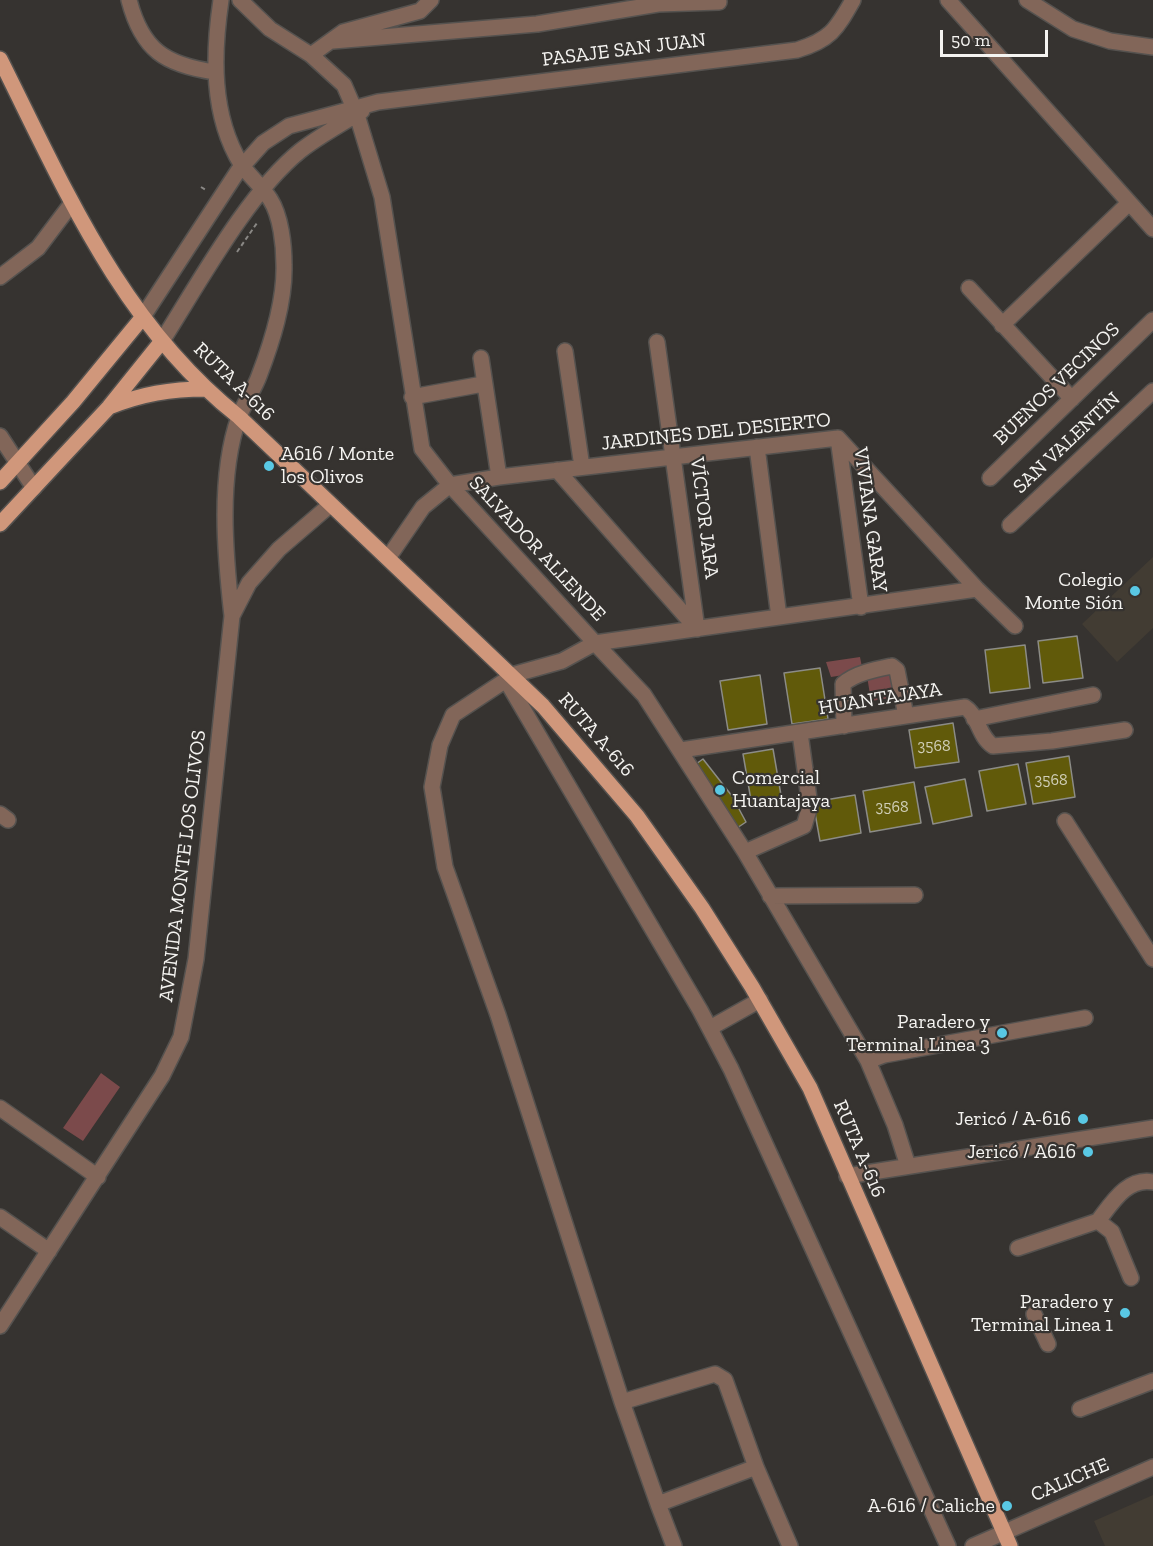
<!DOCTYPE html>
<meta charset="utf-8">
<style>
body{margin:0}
#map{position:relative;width:1153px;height:1546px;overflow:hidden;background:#363330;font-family:"Zilla Slab",serif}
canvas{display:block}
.scale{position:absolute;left:940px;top:30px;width:108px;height:27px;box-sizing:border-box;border:3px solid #f5f4f1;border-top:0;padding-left:8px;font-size:18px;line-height:21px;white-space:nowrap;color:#f5f4f1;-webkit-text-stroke:4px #363330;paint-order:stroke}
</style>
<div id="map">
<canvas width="1153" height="1546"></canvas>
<div class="scale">50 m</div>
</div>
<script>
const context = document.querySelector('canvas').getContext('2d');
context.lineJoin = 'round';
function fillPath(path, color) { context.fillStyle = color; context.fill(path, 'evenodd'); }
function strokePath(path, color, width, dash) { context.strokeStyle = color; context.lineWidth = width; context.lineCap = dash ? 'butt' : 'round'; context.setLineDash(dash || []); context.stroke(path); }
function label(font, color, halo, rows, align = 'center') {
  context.font = font + ' "Zilla Slab",serif'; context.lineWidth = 4.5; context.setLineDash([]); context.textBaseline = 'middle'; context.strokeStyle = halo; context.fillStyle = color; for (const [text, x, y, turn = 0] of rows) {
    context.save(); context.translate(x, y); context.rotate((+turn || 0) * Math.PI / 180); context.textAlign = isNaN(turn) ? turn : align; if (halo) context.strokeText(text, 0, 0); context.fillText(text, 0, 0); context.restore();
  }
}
fillPath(new Path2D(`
 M1153 557V628L1117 662 1082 624Z
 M1153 1495V1546H1105L1094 1521Z`), '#423c33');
fillPath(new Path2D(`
 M860 657 863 672 831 677 826 662Z
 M893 670 897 697 871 701 867 676Z
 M101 1073 120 1087 83 1141 63 1128Z`), '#7b4a4b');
const building = new Path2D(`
 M1077 636 1083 678 1043 683 1038 641Z
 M1025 645 1030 688 990 693 985 650Z
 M820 668 828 719 792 724 784 673Z
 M760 675 767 724 728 730 720 681Z
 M953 723 959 762 915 768 909 730Z
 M773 749 782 801 752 806 743 754Z
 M1069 756 1075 797 1033 804 1026 763Z
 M703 759 732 796 746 822 737 828 696 764Z
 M1018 764 1026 804 987 811 979 771Z
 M965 779 972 816 933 824 925 787Z
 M914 782 921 823 870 832 863 791Z
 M855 795 861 833 820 841 813 802Z`);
fillPath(building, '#615a0a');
strokePath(building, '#8c8c87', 1.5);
const minor = new Path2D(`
 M129 0C142 50 165 65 215 72
 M221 0C213 54 211 115 241 164 249 176 262 186 270 199 281 216 284 245 284 265 285 302 272 342 259 376 254 390 244 403 239 417 218 476 225 554 232 616
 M240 0 270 29 311 55 343 32 420 11 431 0
 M948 0 1153 229
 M1027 0 1073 29 1110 41 1153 47
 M333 41 537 24 658 4 719 2
 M311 55 344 85 354 108
 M357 115 382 197 422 449 450 485 595 643 977 589
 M0 277 38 248 72 203
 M969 288 1072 399
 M142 318 238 171 263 143 289 126 378 102 797 50C830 40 836 30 853 0
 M1002 325 1129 203
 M162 341C199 283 248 193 300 151 319 136 342 124 362 111
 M657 342 697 629
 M565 351 582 467
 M481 358 499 477
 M412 397 483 384
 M0 436 34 488
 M838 438 861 607
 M757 447 779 617
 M557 470 697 629
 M990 478 1153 320
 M1010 525 1153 391
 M388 558 423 507 450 485 499 477 838 438 977 589 1015 626
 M506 680 453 715 440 745 432 787 445 867 498 1015 622 1402 658 1504 756 1467
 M974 719 1093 695
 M844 726 843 684C855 673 877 669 892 666L897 670 906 716
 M681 750 965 707C979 716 978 736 993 746L1052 741 1125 730
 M0 814 8 820
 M1065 821 1153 959
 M745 852 804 826 810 806 800 733
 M770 896 915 895
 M710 1028 760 1000
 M868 1061 884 1055 1085 1018
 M0 1108 98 1177
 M908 1166 895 1125 868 1061 745 852 644 695 595 643 562 661 512 675 506 680 700 1010 731 1069 948 1546
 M847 1176 1153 1128
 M0 1217 49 1251
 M1098 1221C1112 1203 1127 1177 1153 1182
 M1018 1248 1098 1221 1112 1232 1131 1278
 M1034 1314 1048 1344
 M0 1326 162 1076 181 1037 196 959 232 616 249 583 279 549 330 505
 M622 1402 715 1374 725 1380 756 1467 790 1546
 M1080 1409 1153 1381
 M658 1504 674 1546
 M973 1546 1153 1467`);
const major = new Path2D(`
 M0 59C66 191 121 323 239 417L543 706 637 816 702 908 752 987 810 1088 1010 1546
 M109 407C142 394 170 389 206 389
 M0 482 73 402 142 318
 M0 524 109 407 162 341`);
strokePath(minor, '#55524f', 18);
strokePath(major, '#55524f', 18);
strokePath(new Path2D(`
 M201 187 206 190
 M237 252 257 223`), '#8a8885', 2, [4.5, 3]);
strokePath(minor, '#826659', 15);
strokePath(major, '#d0977b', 15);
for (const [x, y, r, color] of [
 [269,466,6,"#59c8e4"],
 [1135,591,6,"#59c8e4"],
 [720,790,6,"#59c8e4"],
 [1002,1033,6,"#59c8e4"],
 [1083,1119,6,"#59c8e4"],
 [1088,1152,6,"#59c8e4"],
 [1125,1313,6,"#59c8e4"],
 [1007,1506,6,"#59c8e4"]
]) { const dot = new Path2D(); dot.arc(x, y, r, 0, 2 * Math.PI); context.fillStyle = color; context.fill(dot); strokePath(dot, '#363330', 2); }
label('16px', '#d0ceb7', null, [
 ["3568",934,746],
 ["3568",1051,780],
 ["3568",892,807]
]);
label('20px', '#f5f4f1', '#363330', [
 ["PASAJE SAN JUAN",624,50,-7],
 ["RUTA A-616",234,382,44],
 ["BUENOS VECINOS",1057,384,-44],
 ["JARDINES DEL DESIERTO",716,432,-6],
 ["SAN VALENTÍN",1067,443,-43],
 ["VÍCTOR JARA",704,518,83],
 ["VIVIANA GARAY",870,520,82],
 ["SALVADOR ALLENDE",537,549,47],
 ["HUANTAJAYA",880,699,-9],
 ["RUTA A-616",596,735,49],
 ["AVENIDA MONTE LOS OLIVOS",183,866,-83],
 ["RUTA A-616",859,1149,67],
 ["CALICHE",1070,1480,-23]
]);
label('20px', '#f5f4f1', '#363330', [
 ["A616 / Monte",281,454,"left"],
 ["los Olivos",281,477,"left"],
 ["Colegio",1123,580],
 ["Monte Sión",1123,603],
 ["Comercial",732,778,"left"],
 ["Huantajaya",732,801,"left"],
 ["Paradero y",990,1022],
 ["Terminal Linea 3",990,1045],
 ["Jericó / A-616",1071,1119],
 ["Jericó / A616",1076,1152],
 ["Paradero y",1113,1302],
 ["Terminal Linea 1",1113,1325],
 ["A-616 / Caliche",995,1506]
], 'right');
</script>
